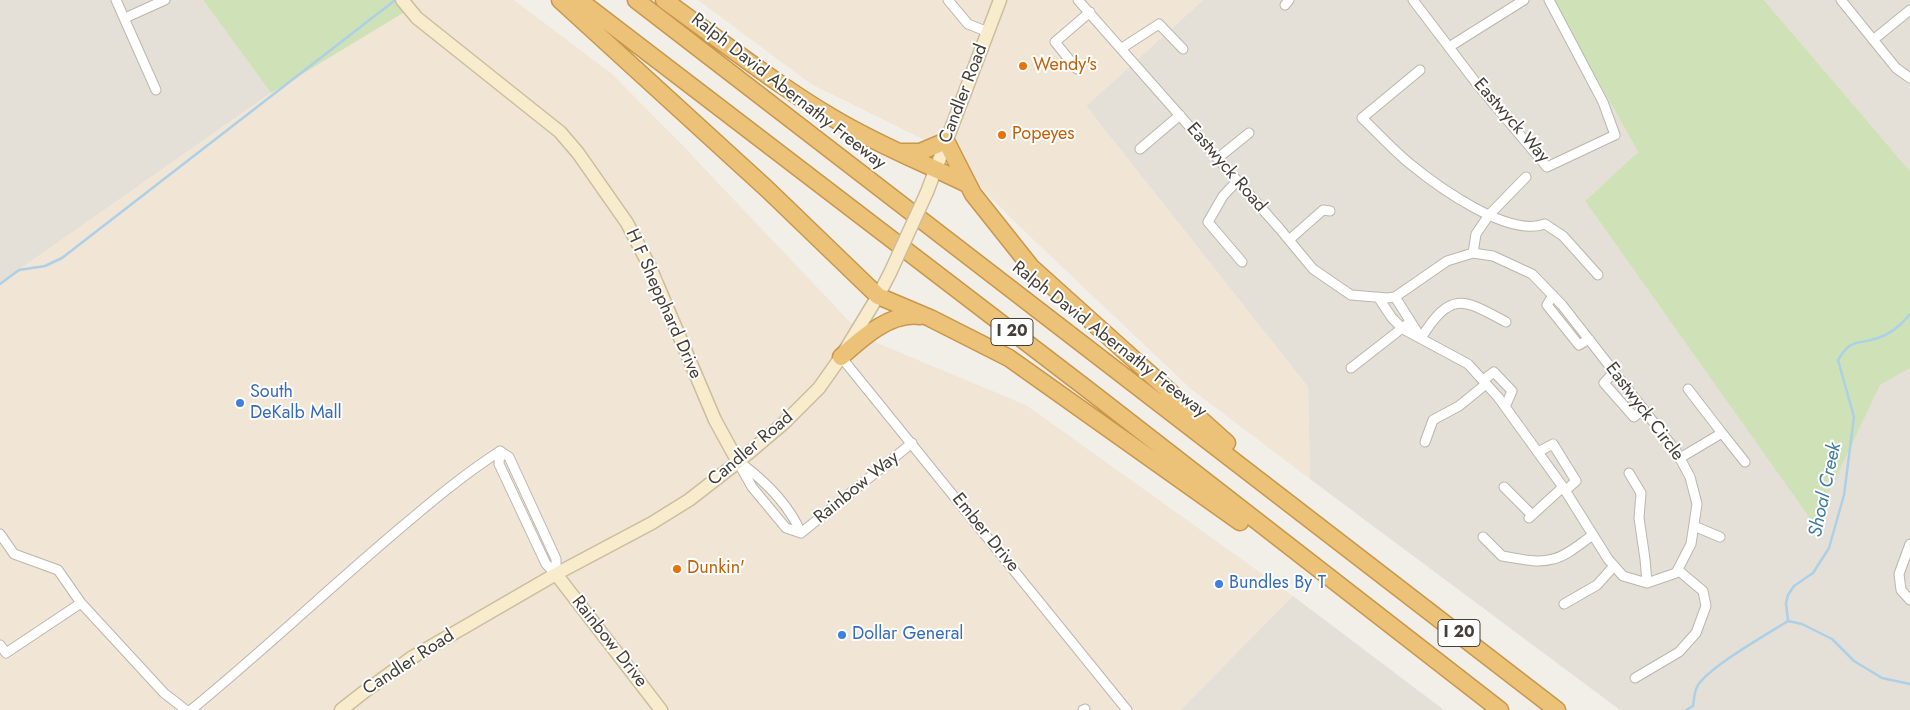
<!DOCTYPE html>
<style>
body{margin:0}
canvas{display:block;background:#f2eee8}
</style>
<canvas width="1910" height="710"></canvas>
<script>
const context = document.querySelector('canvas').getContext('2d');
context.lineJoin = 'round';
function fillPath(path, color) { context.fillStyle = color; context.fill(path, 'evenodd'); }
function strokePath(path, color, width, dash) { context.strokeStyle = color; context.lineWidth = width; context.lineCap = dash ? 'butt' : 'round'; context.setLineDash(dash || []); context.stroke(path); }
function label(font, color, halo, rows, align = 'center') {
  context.font = font + ' Jost,sans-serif'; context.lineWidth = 4; context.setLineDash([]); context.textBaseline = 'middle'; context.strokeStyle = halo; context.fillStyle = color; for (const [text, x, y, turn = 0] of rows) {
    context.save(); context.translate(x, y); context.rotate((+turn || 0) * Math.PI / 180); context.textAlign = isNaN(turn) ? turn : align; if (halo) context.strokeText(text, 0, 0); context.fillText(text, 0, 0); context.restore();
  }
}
fillPath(new Path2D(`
 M0 0H203L271 93 0 283Z
 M1203 0H1553L1638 152 1585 201 1814 523 1880 384 1910 368V710H1620L1310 479 1308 387 1086 106Z
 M1764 0H1910V171Z
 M1293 596 1444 710H1180Z`), '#e5e0d7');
fillPath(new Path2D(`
 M413 0H514L612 74 685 148 865 338 1026 405 1293 596 1180 710H0V283L271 93 408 10Z
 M698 0H1203L1086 106 1308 387 1310 479 1191 389 1019 226 943 149 811 84Z`), '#f1e5d6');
fillPath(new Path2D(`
 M203 0H413L408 10 271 93Z
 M1553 0H1764L1910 171V368L1880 385 1814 524 1585 201 1638 152Z`), '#cfe1b6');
strokePath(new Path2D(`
 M0 284 19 270 45 266 62 258 394 1
 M1788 621 1786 603 1788 595 1794 586 1813 573 1829 548 1844 495 1854 417 1838 360C1851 338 1857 345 1878 338 1891 334 1902 324 1910 314
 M1788 621 1802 624 1832 639 1854 661 1882 678 1910 684
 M1686 710 1693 706C1694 700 1694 693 1697 687 1705 669 1769 633 1788 621`), '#acd0e7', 2.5);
const street = new Path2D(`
 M116 0 156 90
 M948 0 968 24 988 32
 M1078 0 1279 228 1313 269 1351 295 1387 298 1395 297 1447 261 1473 253 1493 256 1532 274 1562 305 1676 451 1690 477 1697 504 1691 544 1676 573 1647 583 1623 576 1608 559 1563 487 1498 397 1468 364 1403 329 1392 318 1378 297
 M1413 0 1477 84 1547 167 1615 135 1603 102 1549 0
 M1841 0 1896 68 1910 78
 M1285 5 1289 0
 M125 18 165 0
 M1873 40 1910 10
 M1449 47 1524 0
 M1122 48 1159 24 1183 49
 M1077 69 1055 42 1090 12
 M1420 70 1362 118C1378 133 1393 150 1409 163 1437 186 1508 238 1545 224L1563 236 1598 275
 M1140 149 1180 115
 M1218 158 1249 133
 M1237 181 1223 196 1208 222 1242 262
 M1289 240 1323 210 1330 211
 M1473 253 1476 234 1489 215 1526 177
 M1553 295 1547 305 1579 345 1589 339
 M1395 297 1421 338
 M1421 338C1451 291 1462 298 1506 322
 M841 357 1127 710
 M1351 368 1410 322
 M1614 372 1604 383 1634 417 1643 409
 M1483 380 1494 372 1512 391 1505 407
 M1688 389 1722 433
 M1425 442 1433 420 1459 406 1486 384
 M500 451 509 457 556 559V574
 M500 451 499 464 546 564 556 574
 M1538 452 1553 444 1576 481 1565 491
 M1680 458 1722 433 1745 462
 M738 462 752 487 786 528 801 533
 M742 464C766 482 789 505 801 533
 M1629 473 1641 493 1639 518 1645 559 1647 583
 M1504 487 1532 515
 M1529 518 1563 487
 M1694 526 1720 537
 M801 533 912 443
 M0 534 14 554 58 570 81 603 164 693 186 710
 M1483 537 1502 556C1517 558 1537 564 1553 559 1567 556 1581 543 1593 535
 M1910 544 1899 574 1901 590 1910 600
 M1564 604 1597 585 1614 566
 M0 645 6 653 81 603
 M1635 678 1679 652 1696 633 1706 606 1703 591 1678 570
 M191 710C262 652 328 589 398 530 431 502 463 475 500 451
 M1083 710 1085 709`);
const secondary = new Path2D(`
 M402 0 417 18 560 132 578 153 627 223 649 265 715 420 738 462
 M927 192 1000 0
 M556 574 661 710
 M341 710 364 692 411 658 556 574 652 523 689 500 738 462 784 423 819 388 841 357 878 296 890 273`);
const highway = new Path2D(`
 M560 0 767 189 878 296 930 318 1009 358 1240 522
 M579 0 1091 392 1500 710
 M636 0 1557 710
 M664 0C720 40 774 83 833 118 876 144 922 162 967 184
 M899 152H920L946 141 973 194 1031 267 1227 443
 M841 357C862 338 890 312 920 316`);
strokePath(street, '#bcb6ac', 11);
strokePath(secondary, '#ccbe9d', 15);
strokePath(highway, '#ca974a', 19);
strokePath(street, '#fff', 9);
strokePath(secondary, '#f8eccc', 12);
strokePath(highway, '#ecc279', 16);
const secondaryBridge = new Path2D(`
 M890 273 927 192`);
strokePath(secondaryBridge, '#ccbe9d', 15, []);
strokePath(secondaryBridge, '#f8eccc', 12);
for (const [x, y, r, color] of [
 [1023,66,5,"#e8710a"],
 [1002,135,5,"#e8710a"],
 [240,403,5,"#3f7fe0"],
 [677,569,5,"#e8710a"],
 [1219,584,5,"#3f7fe0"],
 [842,635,5,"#3f7fe0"]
]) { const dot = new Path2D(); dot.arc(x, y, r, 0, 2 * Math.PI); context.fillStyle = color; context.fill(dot); strokePath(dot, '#fff', 2); }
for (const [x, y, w] of [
 [1012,332,42],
 [1459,633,42]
]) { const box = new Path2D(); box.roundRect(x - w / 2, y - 13.5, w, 27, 4); context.fillStyle = '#fff'; context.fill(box); strokePath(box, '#443f37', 1); }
label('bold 16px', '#443f37', null, [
 ["I 20",1012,332],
 ["I 20",1459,633]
]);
label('18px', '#c56008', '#fff', [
 ["Wendy's",1033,66],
 ["Popeyes",1012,135],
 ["Dunkin'",687,569]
], 'left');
label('18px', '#443f37', '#fff', [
 ["Ralph David Abernathy Freeway",788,92,38],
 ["Candler Road",964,94,-69],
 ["Eastwyck Way",1511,121,49],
 ["Eastwyck Road",1226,168,49],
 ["H F Shepphard Drive",663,304,66],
 ["Ralph David Abernathy Freeway",1109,340,38],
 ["Eastwyck Circle",1644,412,53],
 ["Candler Road",751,449,-40],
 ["Rainbow Way",857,488,-39],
 ["Ember Drive",985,533,51],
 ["Rainbow Drive",609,642,52],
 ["Candler Road",409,663,-33]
]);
label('18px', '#366cbe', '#fff', [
 ["South",250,393],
 ["DeKalb Mall",250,414],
 ["Bundles By T",1229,584],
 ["Dollar General",852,635]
], 'left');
label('italic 19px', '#3e7ba3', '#fff', [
 ["Shoal Creek",1826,490,-78]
]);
</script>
